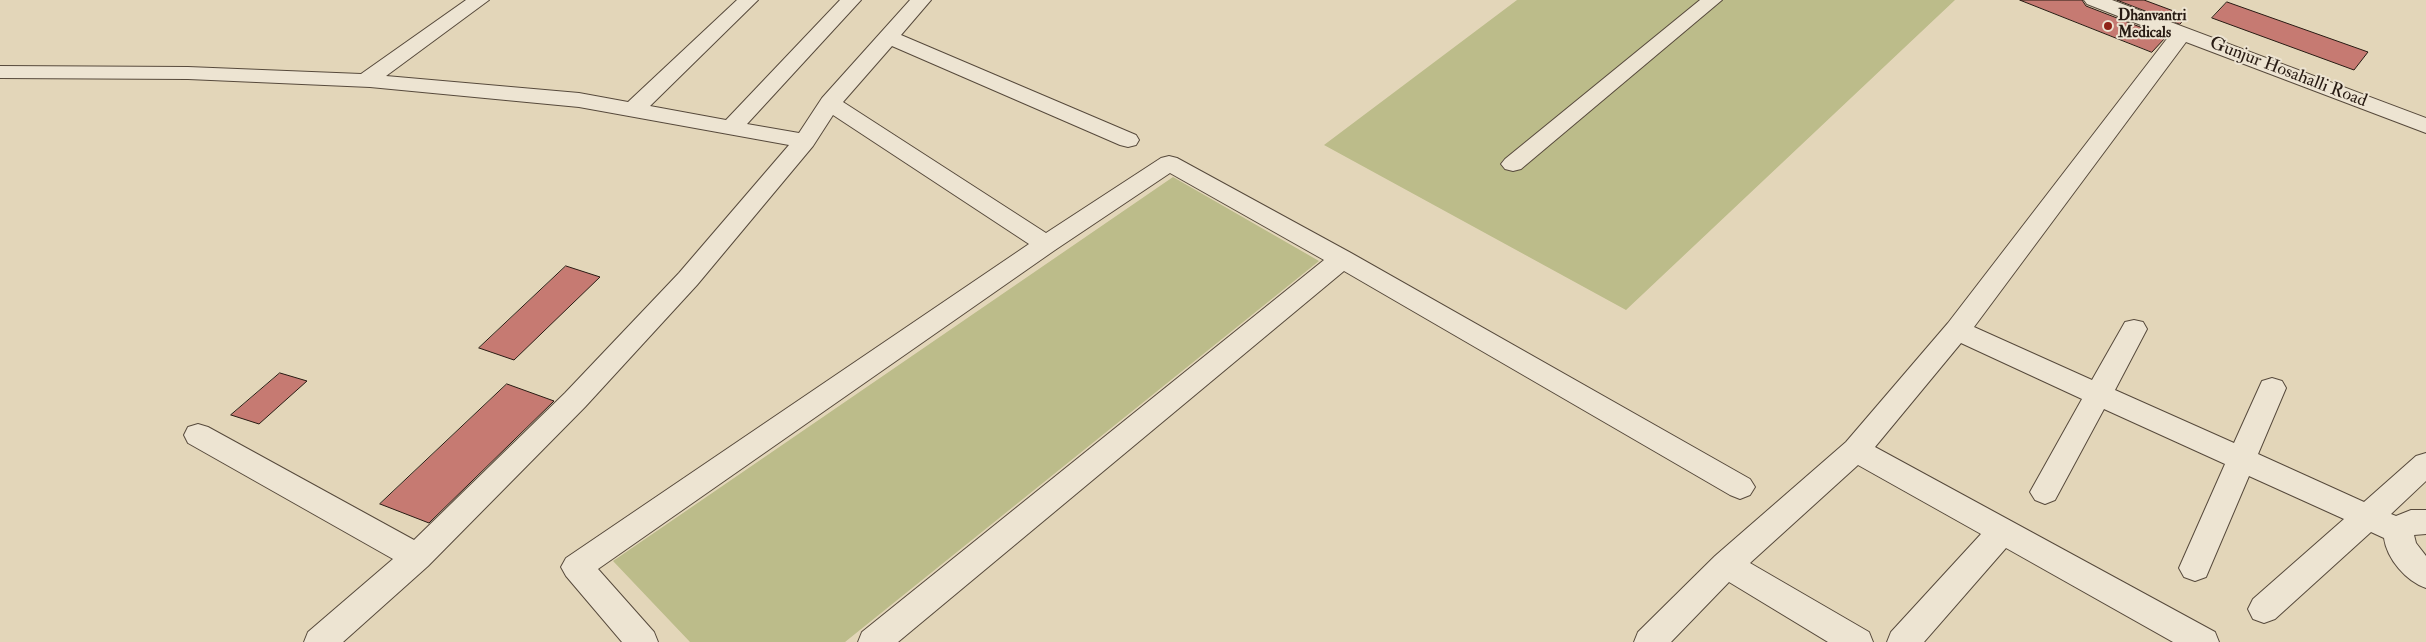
<!DOCTYPE html>
<style>
body{margin:0}
canvas{display:block;background:#e3d6b9}
</style>
<canvas width="2426" height="642"></canvas>
<script>
const context = document.querySelector('canvas').getContext('2d');
context.lineJoin = 'round';
function fillPath(path, color) { context.fillStyle = color; context.fill(path, 'evenodd'); }
function strokePath(path, color, width, dash) { context.strokeStyle = color; context.lineWidth = width; context.lineCap = dash ? 'butt' : 'round'; context.setLineDash(dash || []); context.stroke(path); }
function label(font, color, halo, rows, align = 'center') {
  context.font = font + ' "IM FELL Double Pica",serif'; context.lineWidth = 4; context.setLineDash([]); context.textBaseline = 'middle'; context.strokeStyle = halo; context.fillStyle = color; for (const [text, x, y, turn = 0] of rows) {
    context.save(); context.translate(x, y); context.rotate((+turn || 0) * Math.PI / 180); context.textAlign = isNaN(turn) ? turn : align; if (halo) context.strokeText(text, 0, 0); context.fillText(text, 0, 0); context.restore();
  }
}
fillPath(new Path2D(`
 M1517 0H1955L1626 310 1324 145Z
 M1173 177 1319 261 845 642H690L613 561Z`), '#bcbc8a');
const building = new Path2D(`
 M2020 0H2082L2086 6 2166 37 2152 52Z
 M2117 0H2144L2187 16 2180 24Z
 M2227 2 2368 52 2354 70 2212 18Z
 M566 266 600 277 514 360 479 348Z
 M280 373 307 381 259 424 231 415Z
 M507 384 554 401 429 523 380 504Z`);
fillPath(building, '#c67a72');
strokePath(building, '#281b13', 1);
const minor = new Path2D(`
 M466 0H489L386 76 579 93 628 102 737 0H758L650 106 726 120 840 0H861L747 124 799 133 822 98 910 0H931L901 35 1136 135 1139 140 1136 145 1128 147 1120 145 892 46 843 102 1046 233 1161 158 1169 156 1177 158 1351 253 1750 479 1755 487 1750 495 1740 499 1730 495 1344 271 898 642H858L862 632 1324 260 1170 173 1055 250 598 569 654 632 658 642H622L566 576 561 567 566 558 1029 244 833 115 813 146 697 285 585 407 428 566 343 642H304L308 632 393 559 188 443 184 435 188 427 198 424 208 427 414 540 565 393 679 273 789 145 579 107 370 87 188 79 0 78V66L188 67 361 74Z
 M1700 0H1722L1521 169 1513 171 1505 169 1501 164 1505 159Z
 M2084 0H2112L2426 118V133L2186 42 1974 327 2092 380 2125 322 2134 320 2143 322 2147 329 2115 390 2234 443 2262 381 2272 378 2282 381 2286 388 2258 454 2364 502 2416 456 2426 453V481L2391 514 2396 516 2411 510H2426V534L2414 535 2416 543 2426 556V588C2406 581 2387 559 2384 538L2371 532 2275 619 2264 623 2253 619 2248 609 2253 599 2344 519 2249 476 2206 577 2195 581 2184 577 2179 568 2225 464 2104 409 2055 500 2045 504 2035 500 2030 492 2082 399 1961 343 1875 447 2215 632 2219 642H2173L2006 548 1924 642H1887L1891 632 1981 534 1858 465 1750 563 1869 632 1873 642H1828L1729 582 1671 642H1634L1638 632 1715 556 1846 442 1948 323 2169 36 2087 4Z`);
strokePath(minor, '#574a3c', 2);
fillPath(minor, '#ede4d2');
for (const [x, y, r, color] of [
 [2108,26,5,"#8f2418"]
]) { const dot = new Path2D(); dot.arc(x, y, r, 0, 2 * Math.PI); context.fillStyle = color; context.fill(dot); strokePath(dot, '#ede4d2', 2); }
label('bold 15px', '#281b13', '#ede4d2', [
 ["Dhanvantri",2118,17],
 ["Medicals",2118,34]
], 'left');
label('18px', '#281b13', '#ede4d2', [
 ["Gunjur Hosahalli Road",2288,73,21]
]);
</script>
